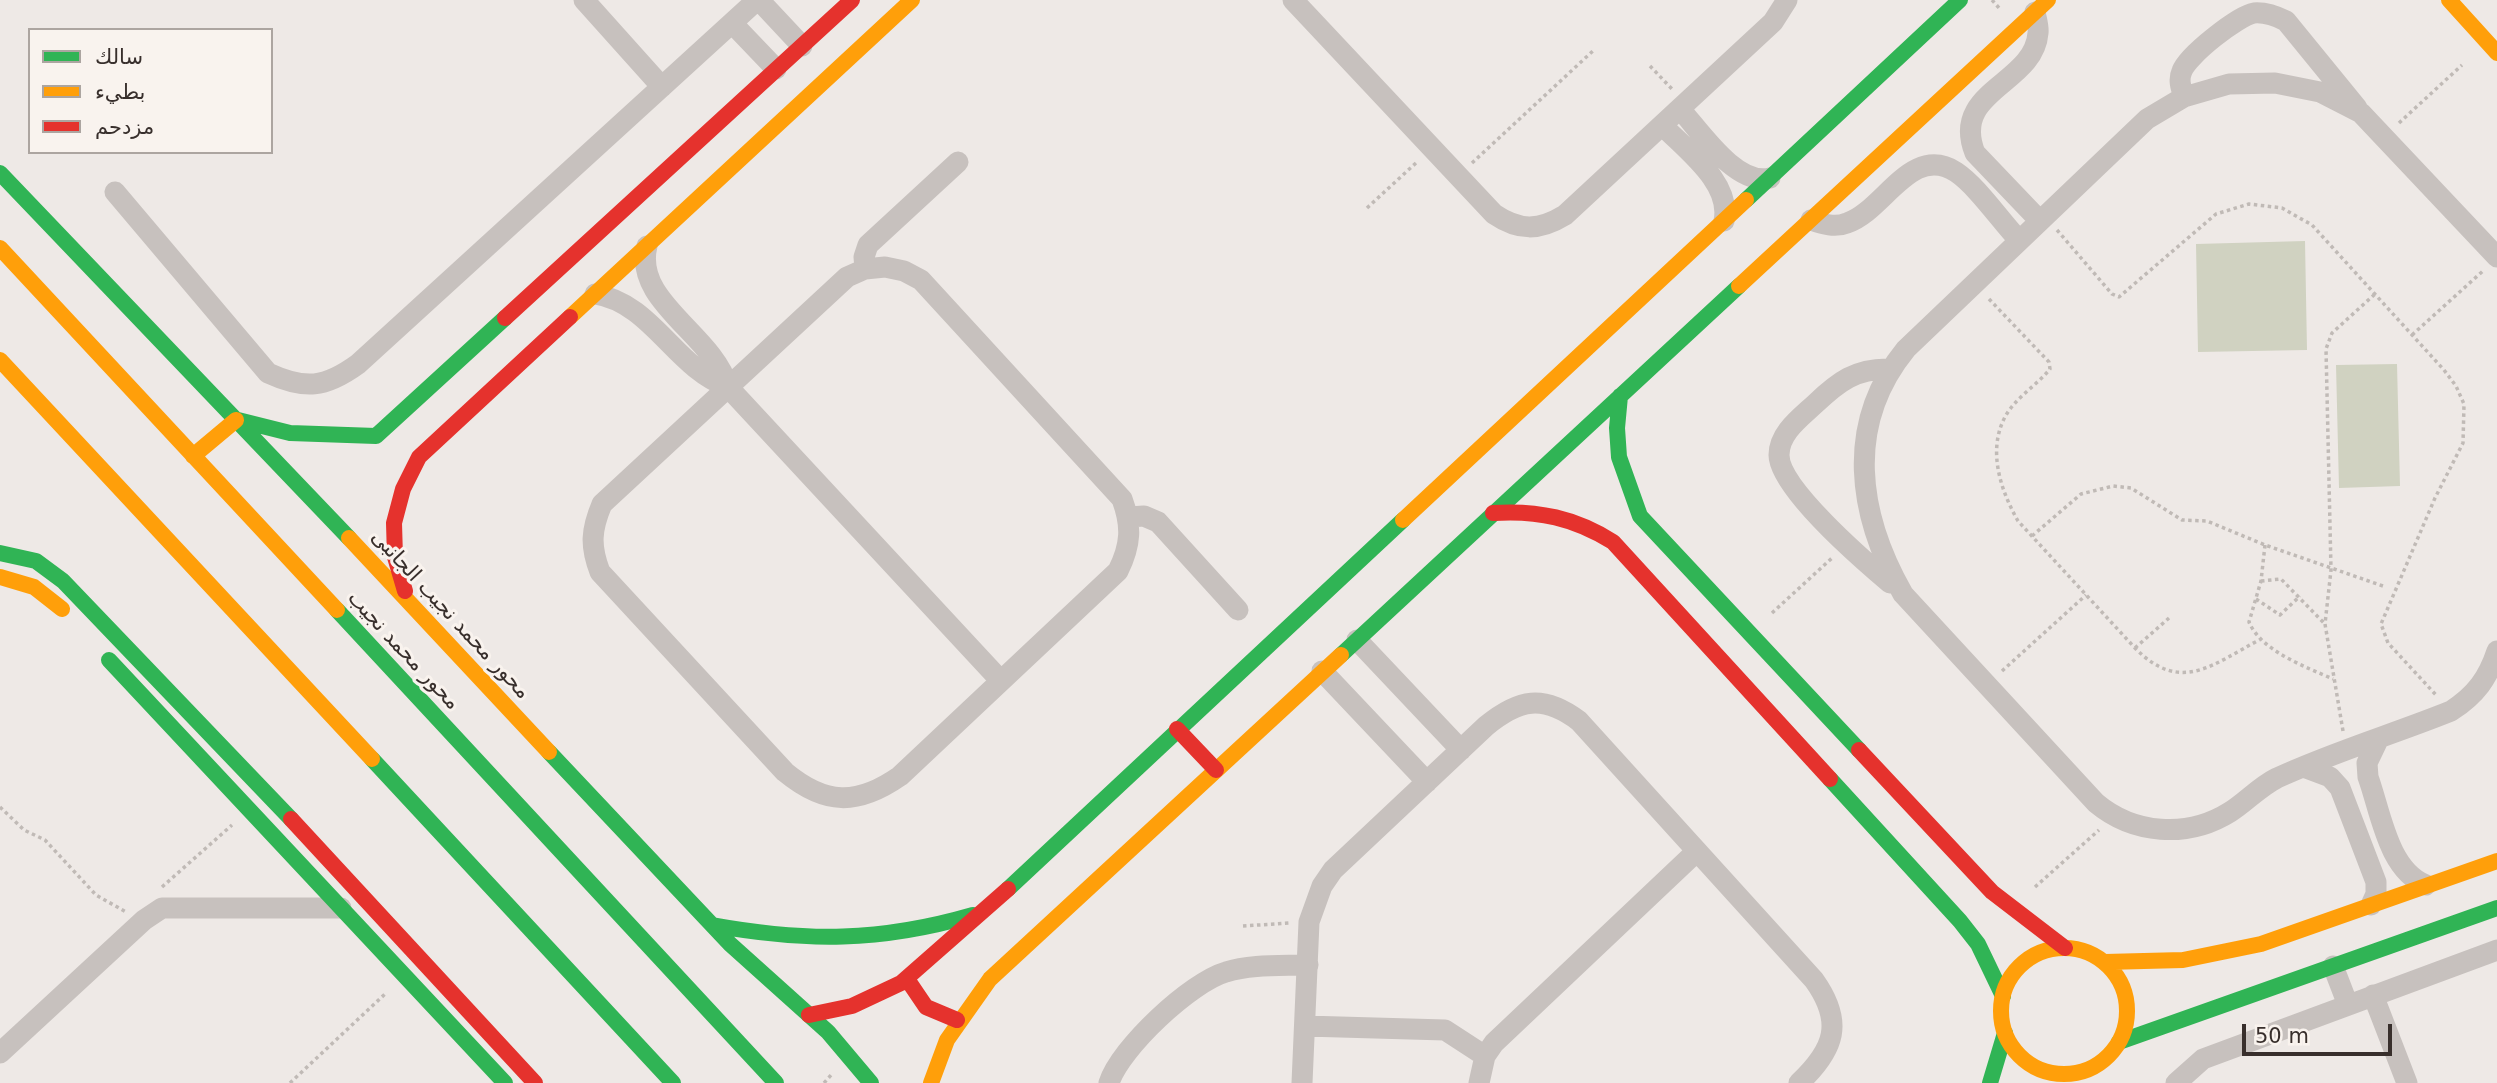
<!DOCTYPE html>
<meta charset="utf-8">
<style>
body{margin:0}
#map{position:relative;width:2497px;height:1083px;overflow:hidden;background:#eee9e6;font-family:"DejaVu Sans",Cairo,sans-serif}
canvas{display:block}
.legend{position:absolute;left:28px;top:28px;width:245px;height:126px;box-sizing:border-box;background:#f9f3ee;border:2px solid #aca5a0;margin:0;padding:9px 12px;list-style:none;font-size:21px;color:#382f2c}
.legend li{display:flex;align-items:center;gap:14px;height:35px}
.legend b{width:35px;border:2px solid #aca5a0}
.scale{position:absolute;left:2242px;top:1024px;width:150px;height:32px;box-sizing:border-box;border:4px solid #382f2c;border-top:0;padding-left:9px;font-size:21px;line-height:24px;white-space:nowrap;color:#382f2c;-webkit-text-stroke:5px #f9f3ee;paint-order:stroke}
</style>
<div id="map">
<canvas width="2497" height="1083"></canvas>
<ul class="legend">
<li><b style="height:9px;background:#30b455"></b>سالك</li>
<li><b style="height:9px;background:#ff9f0a"></b>بطيء</li>
<li><b style="height:9px;background:#e5322d"></b>مزدحم</li>
</ul>
<div class="scale">50 m</div>
</div>
<script>
const context = document.querySelector('canvas').getContext('2d');
context.lineJoin = 'round';
function fillPath(path, color) { context.fillStyle = color; context.fill(path, 'evenodd'); }
function strokePath(path, color, width, dash) { context.strokeStyle = color; context.lineWidth = width; context.lineCap = dash ? 'butt' : 'round'; context.setLineDash(dash || []); context.stroke(path); }
function label(font, color, halo, rows, align = 'center') {
  context.font = font + ' "DejaVu Sans",Cairo,sans-serif'; context.lineWidth = 6; context.setLineDash([]); context.textBaseline = 'middle'; context.strokeStyle = halo; context.fillStyle = color; for (const [text, x, y, turn = 0] of rows) {
    context.save(); context.translate(x, y); context.rotate((+turn || 0) * Math.PI / 180); context.textAlign = isNaN(turn) ? turn : align; if (halo) context.strokeText(text, 0, 0); context.fillText(text, 0, 0); context.restore();
  }
}
fillPath(new Path2D(`
 M2305 241 2307 350 2198 352 2196 244Z
 M2397 364 2400 486 2339 488 2336 365Z`), '#d0d2c1');
strokePath(new Path2D(`
 M1992 0 2000 9
 M1650 66 1672 89
 M2399 123 2462 65
 M1472 163 1595 49
 M1367 208 1417 162
 M2057 230 2112 294 2119 297 2216 214 2249 204 2282 208 2312 225 2444 370 2456 386 2464 404 2463 443 2435 498 2381 624 2388 643 2436 695
 M1989 299 2049 362 2050 369C2036 386 2015 398 2005 417 1987 451 2001 491 2018 521L2135 648C2181 695 2213 664 2261 639
 M2412 335 2484 270
 M2032 536 2081 494 2113 486 2131 488 2182 520 2207 521 2265 545 2383 586
 M2265 545 2261 581 2249 622C2261 651 2306 667 2333 679
 M2261 581 2281 579 2325 624
 M2256 599 2280 615 2300 596
 M1772 613 1832 558
 M2135 648 2169 618
 M2002 671 2086 595
 M2343 731 2325 624 2331 570 2326 349 2332 333 2375 294
 M0 807 24 830 45 840 96 895 126 912
 M162 887 232 825
 M2035 887 2099 830
 M1243 926 1290 923
 M290 1083 385 994
 M824 1083 832 1074`), '#c0bab6', 3.5, [3.5, 3.5]);
strokePath(new Path2D(`
 M584 0 662 87
 M759 0 802 46
 M1293 0 1494 214C1519 231 1539 231 1565 215L1773 22 1787 0
 M2035 12C2036 18 2039 27 2038 33 2034 85 1950 90 1975 153L2039 220
 M732 23 776 69
 M2184 97C2181 88 2178 80 2182 71 2188 55 2238 16 2254 13 2266 12 2276 16 2286 21L2357 108
 M1680 109C1701 132 1736 186 1770 178
 M1662 125C1686 150 1732 183 1724 221
 M115 192 268 373C305 390 325 388 358 364L757 0
 M1811 220C1823 224 1835 228 1847 223 1884 211 1911 143 1956 172 1977 186 2000 220 2018 239
 M647 246C633 302 713 334 728 387
 M2497 257 2361 113 2320 92 2275 83 2229 84 2184 97 2147 119 1906 349C1844 425 1858 515 1903 594L2096 803C2133 834 2187 839 2230 812 2246 802 2259 787 2277 778 2333 752 2394 734 2451 711 2476 695 2488 678 2497 651
 M885 267 904 271 921 280 1122 499C1132 526 1131 545 1118 571L900 776C857 806 825 805 785 772L600 572C590 546 591 530 602 504L847 277 865 269Z
 M865 269 864 257 868 245 958 162
 M595 294C652 303 675 368 728 387L1001 681
 M1890 369C1856 368 1838 382 1815 404 1800 418 1779 433 1779 455 1779 488 1864 561 1890 583
 M1129 517 1144 516 1158 522 1238 610
 M1357 640 1461 750
 M1322 671 1427 782
 M2378 740 2367 763 2368 777C2381 813 2388 870 2426 885
 M2306 768 2330 777 2340 788 2376 882V894L2371 905
 M2333 966 2348 1005
 M2373 995 2407 1083
 M1305 1026 1445 1030 1485 1056
 M0 1053 144 920 162 908H341
 M1109 1083C1120 1048 1191 982 1226 972 1251 964 1281 966 1308 965
 M1302 1083 1309 922 1322 886 1333 870 1486 726C1519 699 1543 694 1579 721L1814 980C1844 1022 1835 1049 1799 1083
 M1479 1083 1485 1056 1494 1043 1697 851
 M2176 1083 2203 1059 2497 950`), '#c7c1be', 21);
strokePath(new Path2D(`
 M0 173 349 538
 M1746 200 1960 0
 M1620 396 1617 428 1619 457 1640 516 1859 750
 M238 420 290 433 376 436 505 318
 M0 553 36 561 63 581 291 819
 M337 610 776 1083
 M1341 655 1739 286
 M109 660 505 1083
 M549 752 730 944 828 1032 871 1083
 M372 759 673 1083
 M1830 779 1960 921 1978 944 2003 996
 M1008 889 1403 520
 M712 925C806 942 880 942 973 915
 M2119 1042 2497 908
 M1990 1083 2005 1033`), '#30b455', 16);
strokePath(new Path2D(`
 M2449 0 2497 53
 M0 248 337 610
 M1739 286 2048 0
 M570 317 912 0
 M0 360 372 759
 M193 456 236 420
 M1403 520 1746 200
 M349 538 549 752
 M0 577 34 587 62 609
 M2001 1011a63 63 0 1 1 126 0a63 63 0 1 1-126 0Z
 M2105 962 2183 960 2261 944 2497 861
 M931 1083 947 1040 990 979 1341 655`), '#ff9f0a', 16);
strokePath(new Path2D(`
 M505 318 852 0
 M1493 513C1538 510 1575 518 1613 542L1830 779
 M405 591 395 557 394 523 403 489 419 457 570 317
 M1177 729 1216 770
 M1859 750 1992 892 2065 948
 M291 819 535 1083
 M907 979 926 1007 957 1020
 M809 1015 852 1006 901 983 1008 889`), '#e5322d', 16);
label('21px', '#382f2c', '#f9f3ee', [
 ["محور محمد نجيب الجانبى",450,615,47],
 ["محور محمد نجيب",403,651,47]
]);
</script>
